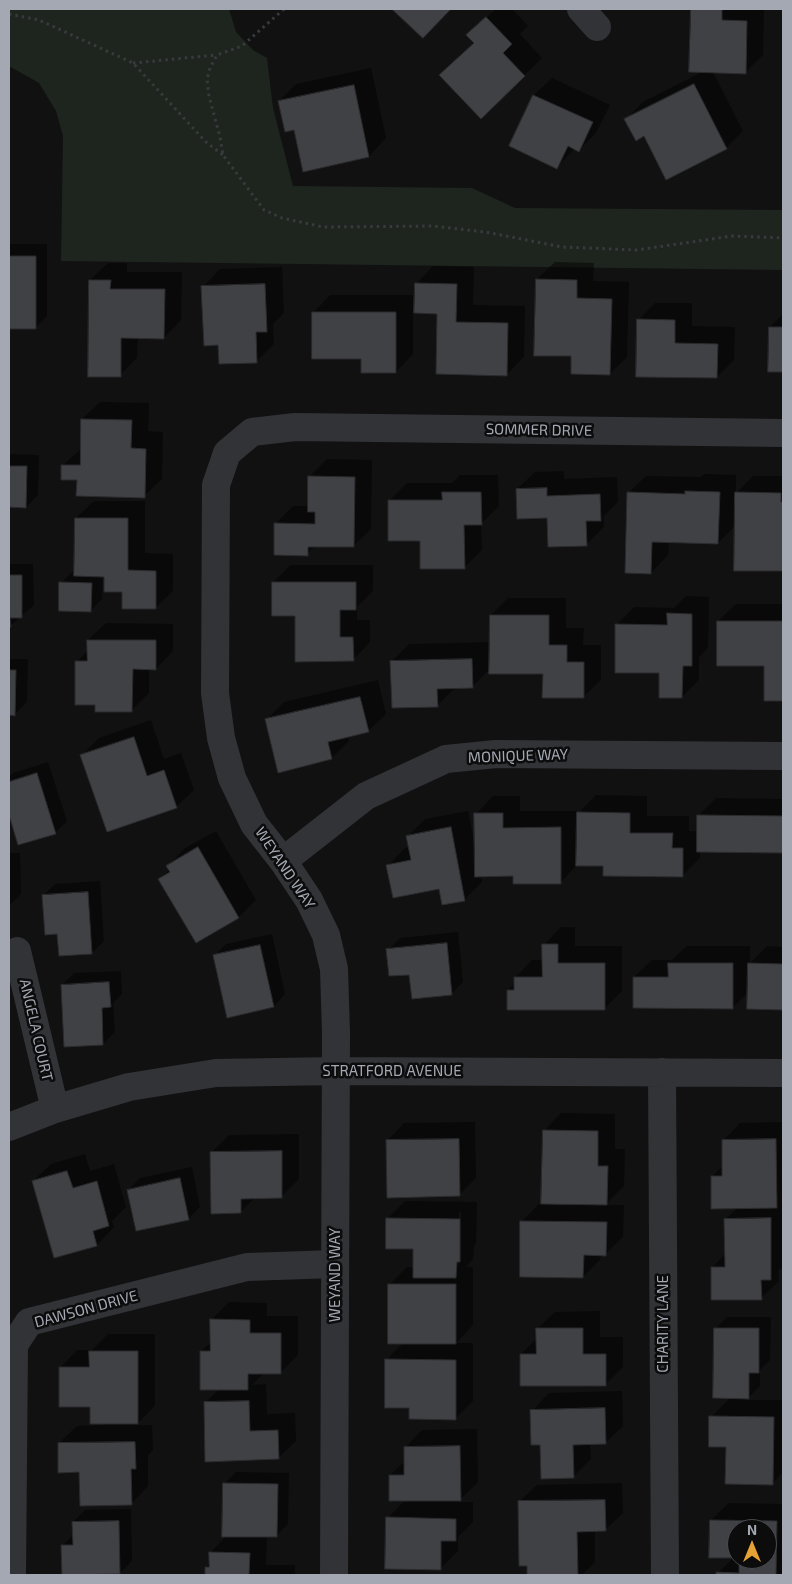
<!DOCTYPE html>
<style>
body{margin:0}
#map{position:relative;width:792px;height:1584px;overflow:hidden;background:#111112;font-family:"Exo 2",sans-serif}
canvas{display:block}
.frame{position:absolute;inset:0;border:10px solid #a3a8b2;pointer-events:none}
.north{position:absolute;left:727px;top:1519px;width:50px;height:50px;box-sizing:border-box;background:#0c0c0d;border:1px solid #484a4f;border-radius:50%;rotate:0deg;font-size:14px;font-weight:700;line-height:20px;text-align:center;color:#a3a8b2}
.north::after{content:'';display:block;margin:auto;width:18px;height:22px;background:#e5a336;clip-path:polygon(50% 0,100% 100%,50% 72%,0 100%)}
</style>
<div id="map">
<canvas width="792" height="1584"></canvas>
<div class="frame"></div>
<div class="north">N</div>
</div>
<script>
const context = document.querySelector('canvas').getContext('2d');
context.lineJoin = 'round';
function fillPath(path, color) { context.fillStyle = color; context.fill(path, 'evenodd'); }
function strokePath(path, color, width, dash) { context.strokeStyle = color; context.lineWidth = width; context.lineCap = dash ? 'butt' : 'round'; context.setLineDash(dash || []); context.stroke(path); }
function label(font, color, halo, rows, align = 'center') {
  context.font = font + ' "Exo 2",sans-serif'; context.lineWidth = 5; context.setLineDash([]); context.textBaseline = 'middle'; context.strokeStyle = halo; context.fillStyle = color; for (const [text, x, y, turn = 0] of rows) {
    context.save(); context.translate(x, y); context.rotate((+turn || 0) * Math.PI / 180); context.textAlign = isNaN(turn) ? turn : align; if (halo) context.strokeText(text, 0, 0); context.fillText(text, 0, 0); context.restore();
  }
}
fillPath(new Path2D(`
 M9 9H229L236 32 253 50 267 58 273 108 293 186 472 188 515 208 783 210V270L61 261 63 136 56 111 39 83 9 66Z`), '#1e251e');
fillPath(new Path2D(`
 M394 9H450L423 36Z
 M496 9H512L528 26 520 34 542 58 481 117 475 42 486 18Z
 M692 9H764L763 55 746 72H713L743 131 726 148 645 135 626 119 643 102 704 71H691Z
 M371 68 386 138 369 156 304 170 295 129 279 101 296 84Z
 M552 78 610 105 596 133 579 150 575 148 557 167 511 146 534 95Z
 M10 244H47V316L35 328H9V246Z
 M555 262 594 263 593 281 629 282 627 357 610 374 572 355 537 279Z
 M108 263H127V272H182L181 320 164 338 138 337 137 358 120 375 90 280Z
 M433 266 474 267 473 305 525 306 524 357 507 374 438 313 413 312V354L396 372 362 358 313 313 330 295H413V310H415L416 284Z
 M282 267 284 313 273 324 274 344 257 361 219 344 203 287 220 269Z
 M655 303H692V326L735 327 734 360 717 377 638 320Z
 M782 315 783 371H769L770 327Z
 M100 402 149 403 148 431 163 432 162 479 144 496 63 465 82 448V419Z
 M9 454 39 455 38 495 26 507 9 506Z
 M327 459 372 460 371 529 353 546H315L307 554 275 524 293 506H309V477Z
 M564 471V479L617 477 618 502 604 516V527L586 545 548 517 517 489 535 472Z
 M704 474 736 475V493L753 476H783V570H735L736 525 718 543 669 541 668 555 651 573 628 493 646 476 701 477Z
 M460 475H498L499 506 481 524 482 550 464 568 421 540 389 501 407 483H452Z
 M94 501H145V553L173 554V591L155 608 123 591 106 576H103L102 599 90 611 61 583 73 571H75L76 518Z
 M9 564H33L34 605 10 626H9Z
 M290 565H373V591L357 607V620H370V642L353 660 296 615 273 583Z
 M686 596 709 597 708 648 699 657V680L682 697 660 671 616 625 634 607 674 608Z
 M508 598H566V628H584L583 645H601V680L583 697 544 673 490 669 472 687 455 688 437 706 392 661 409 644 491 642V615Z
 M736 604H783V699H765V665L718 621Z
 M106 623 173 624V651L156 669 149 668V693L131 711 96 704 77 662 88 650V640Z
 M9 659H28L27 702 15 714H9Z
 M378 680 386 714 368 731 348 736 349 741 332 758 266 720 284 702Z
 M151 720 164 759 181 753 194 790 176 807 82 755 99 738Z
 M48 762 67 821 55 833 19 844 9 810V777L13 773Z
 M596 795 647 796V816H689V831H698L699 815 716 798 783 799V852L700 850V858L682 876 604 865 578 864 561 882 515 875H481L482 882 464 900 440 888 388 866 405 848 410 847 407 837 425 819 468 811 475 845 476 814 493 796H520V811H578V813Z
 M216 831 256 900 239 917 160 879 170 869 168 866 185 848Z
 M9 853H20L21 894 9 906Z
 M100 881 104 941 92 953 43 896 55 884Z
 M561 927H575V946H622V991L605 1008 508 990 515 983V978L532 960H544V945Z
 M458 932 463 982 451 994 388 950 400 938Z
 M272 934 285 994 274 1006 214 956 226 944Z
 M687 946H750V963L767 946 783 947V1009L748 1008 749 992 732 1008 634 977 652 960H672Z
 M121 971 122 994 113 1003 115 1032 103 1044 62 985 74 973Z
 M561 1113 615 1114V1149H625L624 1186 605 1205H624L623 1237 605 1254H601L600 1260 583 1277 522 1221 539 1204H543L544 1131Z
 M475 1122 476 1178 459 1195 387 1141 404 1123Z
 M783 1122V1200L782 1201H783V1266L778 1271 779 1281 761 1298 712 1268 726 1253V1219L737 1208 712 1177 723 1165V1141L740 1123Z
 M299 1134V1179L282 1196 256 1197 240 1212 212 1152 229 1135Z
 M85 1154 90 1171 114 1164 126 1207 112 1221 114 1227 97 1245 55 1257 33 1181 51 1164Z
 M192 1167 200 1207 189 1218 128 1190 140 1178Z
 M405 1201 477 1202 476 1243 474 1246 473 1259 466 1267H473V1325L456 1343H473V1401L455 1419 410 1407 386 1360 403 1343 389 1285 407 1267H414L415 1247 388 1218ZM459 1212H461V1260L458 1262Z
 M229 1302 267 1303V1316H298V1355L280 1373H264L252 1385 266 1384 267 1414 295 1413 296 1441 278 1458 205 1403 219 1389 201 1351 211 1342 212 1319Z
 M600 1311V1337H623V1367L606 1384 521 1354 537 1338V1329L555 1312Z
 M727 1317H771L770 1360 760 1370V1386L746 1400H783V1472L772 1484 727 1446 711 1417 731 1397 715 1329Z
 M108 1334H155V1406L136 1425H152L153 1450 148 1455V1486L131 1504 81 1471 59 1443 77 1426 104 1425V1423L91 1405 60 1368 77 1350H92Z
 M622 1391 623 1426 605 1443 590 1444 591 1459 573 1477 542 1444 532 1411 549 1393Z
 M477 1429 478 1482 458 1502H473V1522L458 1537V1551L440 1569 388 1518 405 1500 390 1475 405 1461V1448L422 1430Z
 M236 1472 289 1473 288 1524 276 1536H267L266 1565H295V1575H206V1567L210 1564V1553L227 1535 224 1484Z
 M622 1483 623 1513 605 1530H595V1562L582 1575H528L519 1502 537 1485Z
 M729 1503 783 1504V1575H718V1573L734 1557 711 1520ZM737 1529H767V1559H737Z
 M131 1509 132 1561 120 1573 63 1545 74 1534 73 1522 85 1510Z`), '#0007');
const building = new Path2D(`
 M392 9H451L423 38Z
 M691 9H722V20L747 21 746 74 689 72Z
 M486 17 512 44 503 53 525 76 481 119 439 75 474 43 466 35Z
 M694 84 727 149 666 180 644 136 636 141 624 119Z
 M354 85 369 157 303 172 294 130 285 132 278 101Z
 M533 95 593 122 579 152 568 146 557 169 509 146Z
 M9 256H36V329H9Z
 M536 279 577 280V298L612 299 610 375 571 374V356H534Z
 M89 280H111L110 289H165L164 339 121 338V377H88Z
 M415 283 457 284 456 322 508 323 507 376 436 374 437 314 414 313Z
 M265 284 267 332H256L257 363 219 364 218 345 204 346 201 286Z
 M312 312H396V373H361V359H312Z
 M637 319 675 320V343L718 344 717 378 636 377Z
 M769 327H783V372H768Z
 M81 419 132 420 131 448 146 449 145 498 76 496 77 480H61V465H80Z
 M9 466H27L26 508 9 507Z
 M308 476 355 477 354 547H308V556L274 555V523L315 524V512H308Z
 M547 488V496L600 494 601 521H586L587 546 548 547 547 518 517 519 516 489Z
 M685 491 720 492 718 544 652 542 651 574 625 573 627 492 685 494Z
 M442 492H481L482 525H464L465 569H420V541H388V500H442Z
 M735 492 781 493V502H783V571H734Z
 M75 518H128V570L156 571V609H122V592H104V577L74 576Z
 M9 575H22V618H10L11 627H9Z
 M59 582 92 583 91 612 59 611Z
 M272 582H356V610H340V637H353L354 661 295 662V616H272Z
 M667 613 692 614V666H683L682 698H659V673H615V624L667 625Z
 M490 615H549V645H567V662H584V698H542L543 674H489Z
 M717 621H783V701H764V666H717Z
 M87 640H156V670L133 669 132 712H95V705H75V661H87Z
 M472 659 473 688 437 689 438 707 392 708 390 661Z
 M9 670H16L15 716 9 715Z
 M360 697 369 732 328 742 332 759 278 773 265 719Z
 M134 737 147 776 164 770 177 808 107 832 80 755Z
 M37 773 56 834 18 845 9 815V782Z
 M577 812 630 813V833H673L672 848H683V877L603 876V866H576Z
 M474 813H503V828L561 827V884H513V876L475 877Z
 M697 815 783 816V853L697 852Z
 M451 827 465 901 442 905 439 889 393 898 386 865 411 860 406 836Z
 M198 847 239 918 196 943 158 879 170 872 166 866Z
 M88 892 92 954 59 956 57 934 45 935 42 895Z
 M447 943 452 995 412 999 409 975 389 976 386 949Z
 M542 944H558V963H605V1010H507V990H514V977H542Z
 M260 945 274 1007 227 1018 213 955Z
 M668 963H733V1009L633 1008V977H668Z
 M748 963 783 964V1010L747 1009Z
 M109 982 111 1007 102 1008 103 1045 64 1047 61 985Z
 M543 1130 598 1131V1166H608L607 1205 541 1204Z
 M459 1139 460 1196 387 1198 386 1140Z
 M776 1139 777 1208 711 1209V1176H722V1140Z
 M282 1151V1198L241 1199V1213L211 1214 210 1152Z
 M67 1171 73 1188 97 1181 109 1226 93 1231 97 1246 54 1258 32 1181Z
 M180 1178 189 1220 136 1231 127 1190Z
 M386 1218 460 1219V1262H457L456 1278H413V1249H386Z
 M771 1218V1280H761L762 1300H711V1267H725L724 1219Z
 M520 1221 607 1222 606 1256 584 1255 583 1278 520 1277Z
 M388 1284H456V1344H388Z
 M210 1319 250 1320V1333H281V1374H248V1390H200V1351H210Z
 M536 1328H583V1354H606V1386H520V1354H536Z
 M714 1328H759V1373H749V1399L713 1398Z
 M89 1351H138V1424H90V1407H59V1367H89Z
 M385 1359 456 1360V1420L409 1419V1408H385Z
 M249 1401 250 1431 278 1430 279 1459 205 1462 204 1402Z
 M605 1408 606 1444 573 1445 574 1478 541 1479 540 1445H531L530 1410Z
 M709 1416 774 1417 773 1485 725 1484 726 1447H709Z
 M135 1442 136 1469H131L132 1505 80 1506 79 1472 58 1473V1443Z
 M460 1446 461 1501H389V1475H404V1447Z
 M223 1483 278 1484 277 1537H222Z
 M605 1500 606 1531 577 1532 578 1575H527V1566H519L518 1501Z
 M386 1517 456 1519V1541H441V1570L385 1569Z
 M710 1520 777 1521 776 1575H716V1572L739 1573V1559H767V1529H737V1558H709Z
 M119 1521 120 1574 62 1575 61 1545H73L72 1522Z
 M209 1552 250 1553 249 1575H205V1567H209Z`);
fillPath(building, '#404145');
strokePath(building, '#2b2b2e', 1);
strokePath(new Path2D(`
 M284 9 242 46 217 55 210 68 207 79 209 96 220 137 223 155 264 210 282 218 323 227 434 226 485 232 562 247 637 250 732 236 783 238
 M9 14 39 20 133 63 206 142 223 155
 M133 63 217 55`), '#383a3e', 3, [2.5, 4]);
strokePath(new Path2D(`
 M581 9 597 27
 M283 861 366 796 446 759 496 754 783 756
 M17 951 55 1109
 M662 1072 665 1575
 M9 1127 55 1109 129 1087 216 1073 336 1071 783 1073
 M12 1575 14 1345 29 1322 247 1267 335 1264
 M334 1575 336 1033 334 969 326 935 309 900 283 861 254 824 232 778 221 738 215 693 216 485 227 453 252 432 295 427 783 433`), '#323337', 28);
label('15px', '#a3a8b2', '#0c0c0d', [
 ["SOMMER DRIVE",539,430,1],
 ["MONIQUE WAY",518,756,-2],
 ["WEYAND WAY",285,868,56],
 ["ANGELA COURT",36,1030,77],
 ["STRATFORD AVENUE",392,1071],
 ["WEYAND WAY",335,1275,-90],
 ["DAWSON DRIVE",86,1309,-15],
 ["CHARITY LANE",663,1324,-90]
]);
</script>
